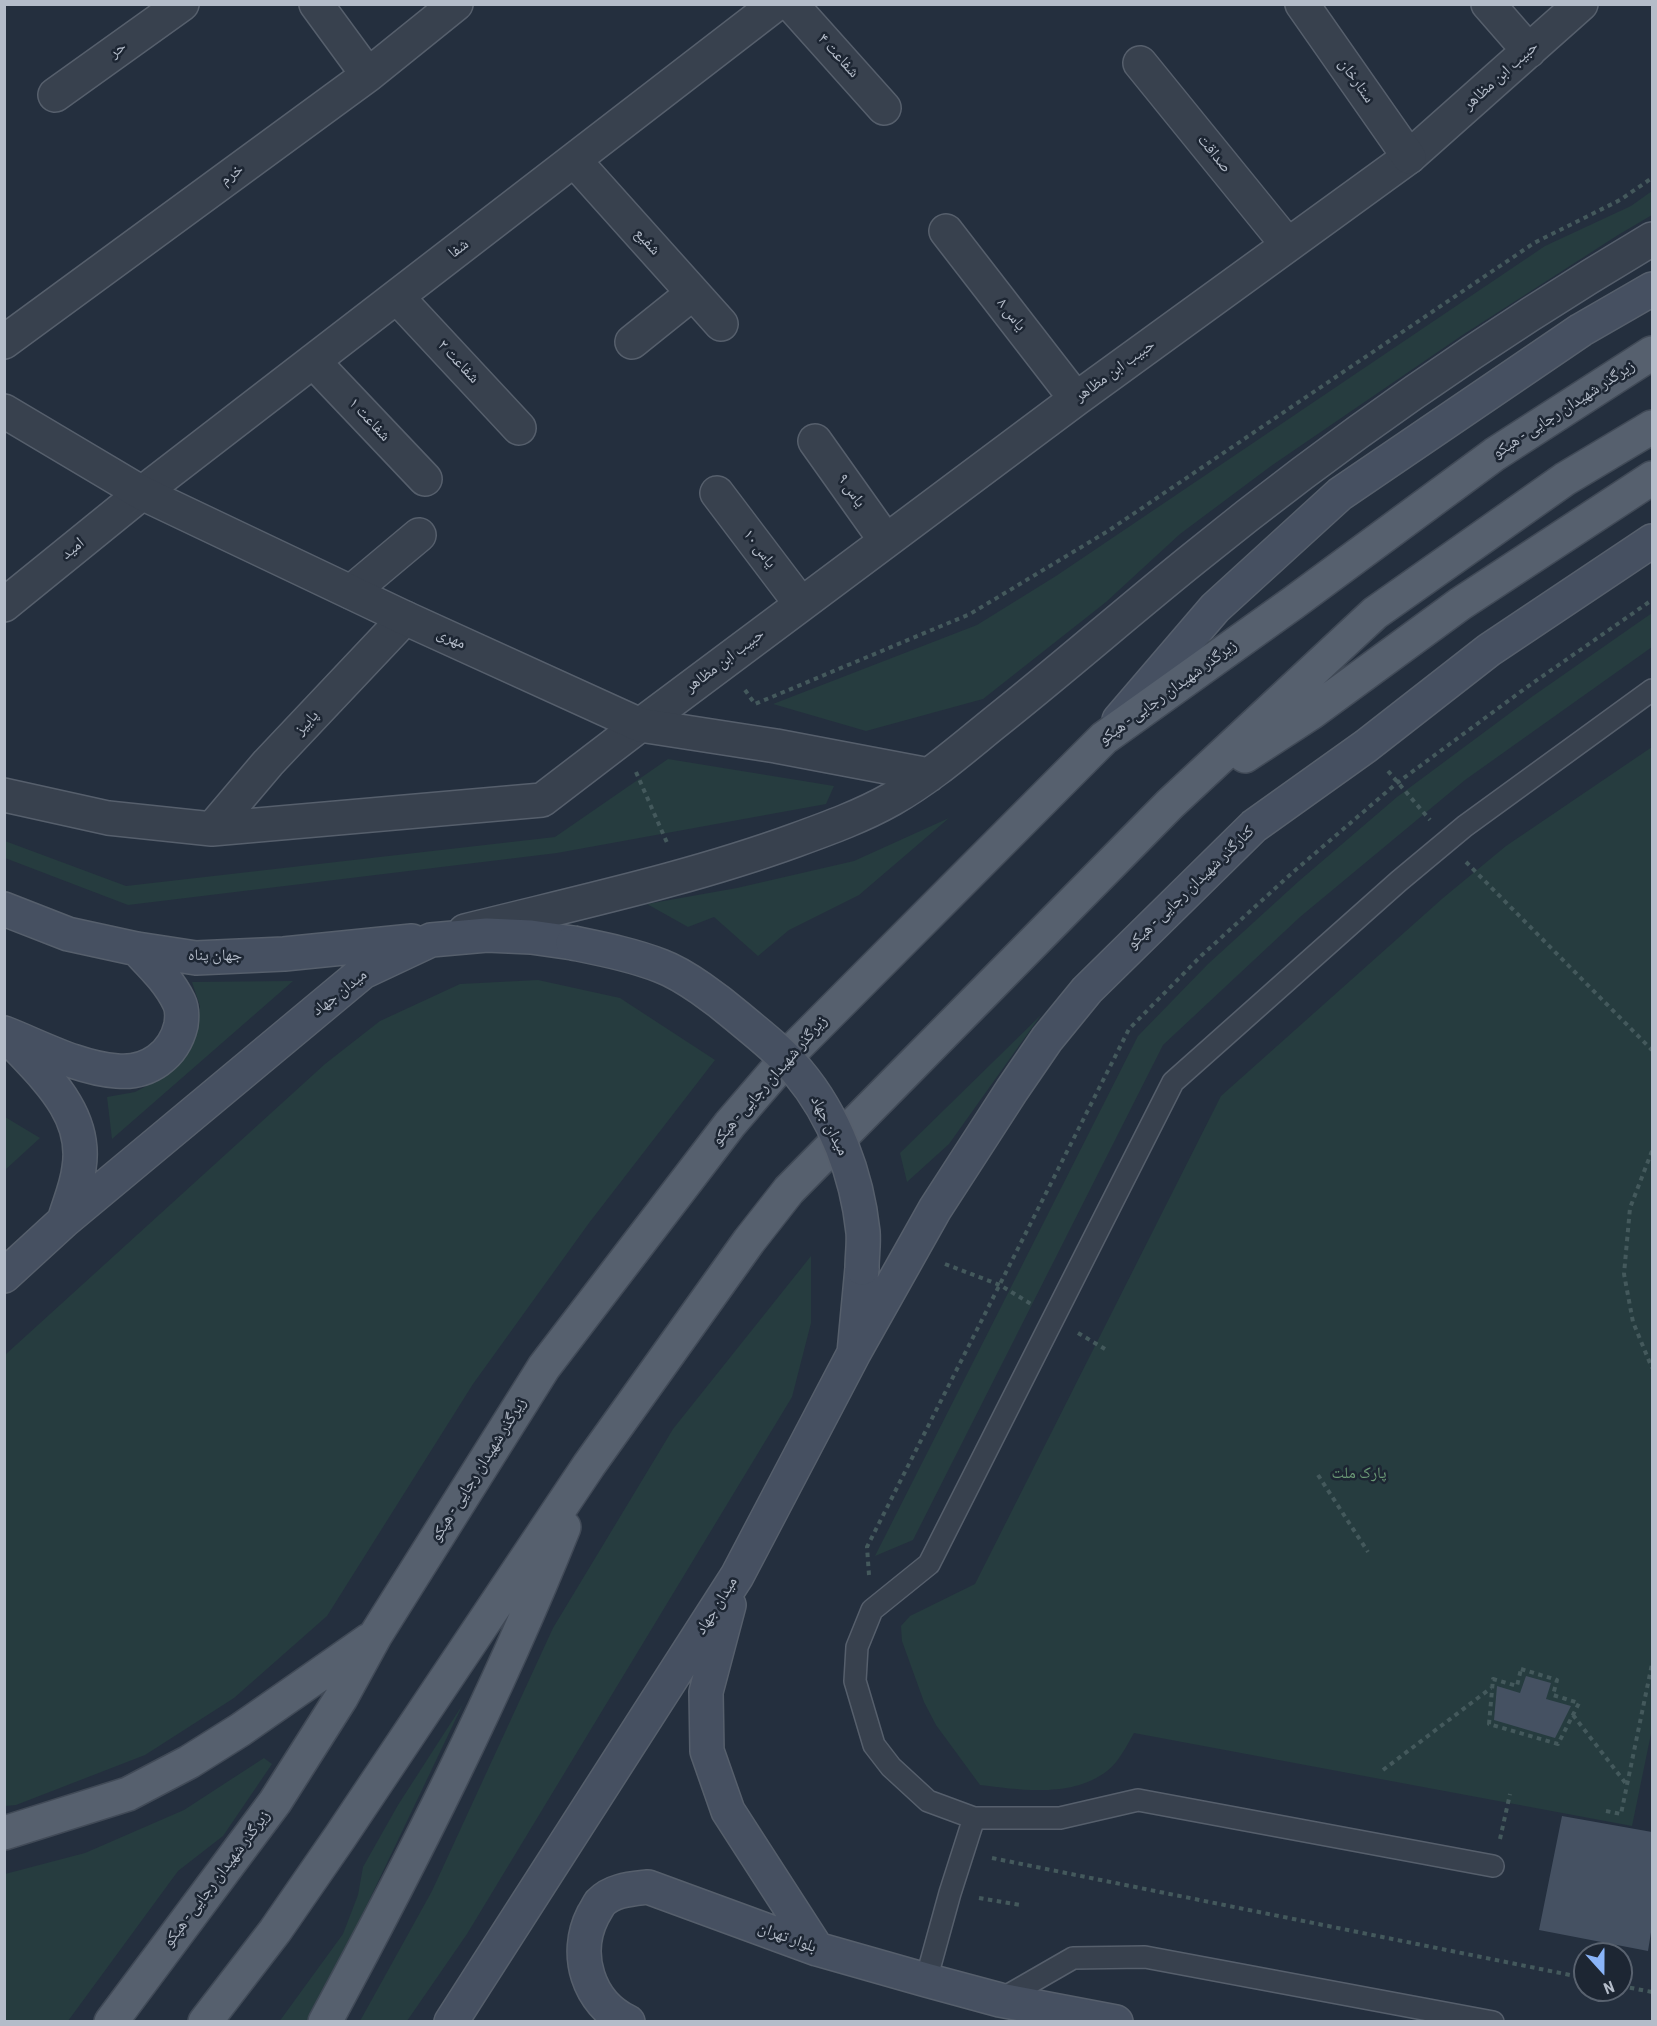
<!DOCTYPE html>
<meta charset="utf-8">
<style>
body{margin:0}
#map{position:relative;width:1657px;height:2026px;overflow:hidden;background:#242f3e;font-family:"Roboto Condensed",sans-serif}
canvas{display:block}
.frame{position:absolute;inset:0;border:6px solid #b4bcc9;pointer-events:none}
.north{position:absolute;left:1573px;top:1942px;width:60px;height:60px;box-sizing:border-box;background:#1d2633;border:2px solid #59626f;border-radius:50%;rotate:159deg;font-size:16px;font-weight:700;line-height:24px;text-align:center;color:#b4bcc9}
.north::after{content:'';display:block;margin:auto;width:21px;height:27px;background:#8ab4f8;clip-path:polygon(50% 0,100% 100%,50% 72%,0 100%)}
</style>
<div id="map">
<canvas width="1657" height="2026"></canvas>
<div class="frame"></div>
<div class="north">N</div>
</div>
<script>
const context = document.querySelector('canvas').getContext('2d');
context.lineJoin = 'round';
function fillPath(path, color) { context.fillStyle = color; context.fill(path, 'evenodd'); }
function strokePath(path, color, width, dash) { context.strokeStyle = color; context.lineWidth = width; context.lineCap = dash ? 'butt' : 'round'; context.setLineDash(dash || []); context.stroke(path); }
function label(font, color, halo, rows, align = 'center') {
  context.font = font + ' "Roboto Condensed","Noto Naskh Arabic",sans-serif'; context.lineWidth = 5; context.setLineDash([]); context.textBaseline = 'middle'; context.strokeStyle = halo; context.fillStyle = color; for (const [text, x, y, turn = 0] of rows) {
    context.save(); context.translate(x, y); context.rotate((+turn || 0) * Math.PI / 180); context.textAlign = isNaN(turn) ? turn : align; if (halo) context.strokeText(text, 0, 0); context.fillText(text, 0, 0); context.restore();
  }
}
fillPath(new Path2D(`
 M1652 191V215L1618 235 1461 336 1271 466 1180 534 1106 602 983 699 866 731 773 704 977 625 1056 576 1545 246 1631 206Z
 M1652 613V647L1465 780 1300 917 1163 1045 913 1540 875 1556 1138 1036 1208 964 1299 881 1397 797 1533 696Z
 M1652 747V1729L1632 1826 1134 1733C1127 1745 1118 1763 1107 1771 1072 1798 1021 1790 980 1785L936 1725 924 1702 902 1641 901 1626 910 1616 975 1584 1221 1096 1443 898 1506 846Z
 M668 759 834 786 826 804 557 853 128 905 5 858V841L126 886 555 837Z
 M949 818 859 895 789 930 758 956 714 917 688 927 647 904 737 888 854 861Z
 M538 980 620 998 715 1060 589 1223 473 1384 327 1616 234 1698 145 1755 16 1805 5 1806V1355L325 1064 380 1021 460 984Z
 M293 981 112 1139 107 1097 135 1092 158 1080 181 1060 196 1032 200 1006 192 982Z
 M1041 1015 949 1144 907 1182 900 1153Z
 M5 1117 40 1138 5 1170Z
 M811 1256V1323L792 1397 467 1934 407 2021H360L432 1891 553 1628 673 1429Z
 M463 1704 342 1957 309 2018 307 2021 279 2022 343 1934 358 1895 363 1867 398 1805Z
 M264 1758 272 1764 223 1836 178 1871 68 2021H5V1874L85 1853 184 1810Z`), '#263c3f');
fillPath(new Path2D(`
 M1526 1676 1551 1683 1546 1699 1571 1706 1555 1738 1494 1720 1497 1686 1520 1693Z
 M1562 1816 1652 1832V1926L1648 1951 1539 1930Z`), '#455162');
const service = new Path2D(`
 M1493 1866 1138 1800 1060 1818H974L928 1801 891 1767 874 1745 855 1681 857 1647 872 1610 929 1564 1173 1082 1399 881 1465 826 1652 690
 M926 1980 950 1893 974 1818
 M1000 2000 1073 1958 1145 1957 1493 2022`);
const minor = new Path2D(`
 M316 4 368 75
 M791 4 884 108
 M1488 4 1529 51
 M1140 63 1287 244
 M55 95 182 4
 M574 160 721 324
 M946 231 1076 399
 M397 297 519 428
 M4 342 368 75 456 4
 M632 342 693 293
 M313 361 425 479
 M815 441 886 541
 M717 493 801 604
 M351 592 419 535
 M4 605 142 493 776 4
 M4 795 108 818 212 829 542 800 640 725 1076 399 1409 157 1581 4
 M212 829 268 763 405 618`);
const tertiary = new Path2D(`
 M1302 4 1409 157
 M4 411 142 493 405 618 640 725 776 746 929 775
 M465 931C576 903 689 879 796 840 829 828 862 816 892 799 929 778 961 750 993 724 1061 670 1126 613 1193 559 1338 441 1492 334 1652 239`);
const secondary = new Path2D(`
 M1119 720 1215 608 1340 494 1581 330 1652 289
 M4 909 68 934 137 949 196 958 284 954 412 941
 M4 1033C40 1047 78 1068 117 1071 148 1074 174 1055 181 1025 182 1018 182 1008 179 1002 169 981 152 965 137 949
 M10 1039C43 1075 88 1113 79 1168 77 1186 69 1204 64 1221
 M4 1276 64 1221 363 972 431 940 487 935 531 937 573 943
 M854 1353 935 1209 1012 1090 1047 1039 1087 990 1254 826 1366 746 1489 650 1652 541
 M729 1605 706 1692 707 1751 728 1811 817 1949
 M451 2022 737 1576 854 1353 862 1268
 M628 2022C588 2003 573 1954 593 1915 595 1912 598 1906 600 1903 612 1890 631 1889 648 1887L817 1949 926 1980 1000 2000 1116 2022`);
const primary = new Path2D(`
 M1245 756 1311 713 1460 604 1652 478
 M4 1833 128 1794 189 1762 240 1730 369 1640
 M111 2022 275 1802 341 1698 375 1636 544 1367 730 1124 798 1045 1104 738 1293 603 1495 454 1652 353
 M205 2022 275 1931 340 1837 589 1465 749 1241 789 1190 1170 804 1375 613 1565 479 1652 427
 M325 2022C412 1861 496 1696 564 1527`);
strokePath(service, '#565f6c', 24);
strokePath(minor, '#565f6c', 36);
strokePath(tertiary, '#565f6c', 36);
strokePath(secondary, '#565f6c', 36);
strokePath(primary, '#414a57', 36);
strokePath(new Path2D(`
 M745 690 755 704 970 614 1108 531 1534 243 1620 200 1652 178
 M1388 771 1430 820
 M636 772 668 845
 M1466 862 1652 1050
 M1652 1151 1630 1208 1624 1274 1633 1322 1652 1368
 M945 1264 1000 1285 1031 1304
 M1078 1333 1105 1349
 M1318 1475 1368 1552
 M869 1575 867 1547 1129 1029 1201 956 1292 873 1397 783 1527 687 1652 600
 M1521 1669 1557 1680 1553 1695 1579 1703 1558 1744 1489 1724 1493 1679 1517 1686Z
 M1573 1715 1627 1785
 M1383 1770 1491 1688
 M1606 1811 1621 1814 1652 1664
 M1500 1839 1510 1794
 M992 1858 1585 1978
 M979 1898 1020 1905
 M1621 1986 1652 1992`), '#44595c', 4, [4.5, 4.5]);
strokePath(service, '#38414e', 21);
strokePath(minor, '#38414e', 33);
strokePath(tertiary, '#38414e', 33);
strokePath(secondary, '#465061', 33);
strokePath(primary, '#56606e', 33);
const secondaryBridge = new Path2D(`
 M573 943C602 949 633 955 661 966 685 975 718 1000 738 1017 758 1034 781 1051 798 1072 835 1116 857 1175 863 1232 864 1244 862 1256 862 1268`);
strokePath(secondaryBridge, '#565f6c', 36, []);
strokePath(secondaryBridge, '#465061', 33);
label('16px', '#b4bcc9', '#1d2633', [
 ["حر",118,50,-36],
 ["شفاعت ۴",838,56,48],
 ["حبیب ابن مظاهر",1501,76,-42],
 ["ستارخان",1356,81,55],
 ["صداقت",1214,154,51],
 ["خرم",232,175,-36],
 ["شفیع",647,242,48],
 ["شفا",459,249,-38],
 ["یاس ۸",1011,315,52],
 ["شفاعت ۲",458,362,47],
 ["حبیب ابن مظاهر",1115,371,-36],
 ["زیرگذر شهیدان رجایی - هپکو",1564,410,-33],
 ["شفاعت ۱",369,420,47],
 ["یاس ۹",851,491,55],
 ["امید",73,549,-39],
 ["یاس ۱۰",759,549,53],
 ["مهری",451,639,24],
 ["حبیب ابن مظاهر",725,661,-37],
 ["زیرگذر شهیدان رجایی - هپکو",1168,693,-36],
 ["پاییز",307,723,-47],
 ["کنارگذر شهیدان رجایی - هپکو",1191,888,-44],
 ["جهان پناه",215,956],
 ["میدان جهاد",340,993,-38],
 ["زیرگذر شهیدان رجایی - هپکو",770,1081,-49],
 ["میدان جهاد",829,1126,63],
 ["زیرگذر شهیدان رجایی - هپکو",479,1470,-58],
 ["میدان جهاد",717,1606,-58],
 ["زیرگذر شهیدان رجایی - هپکو",217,1879,-53],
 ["بلوار تهران",787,1938,20]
]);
label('16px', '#6b9a76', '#1d2633', [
 ["پارک ملت",1359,1474]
]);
</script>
